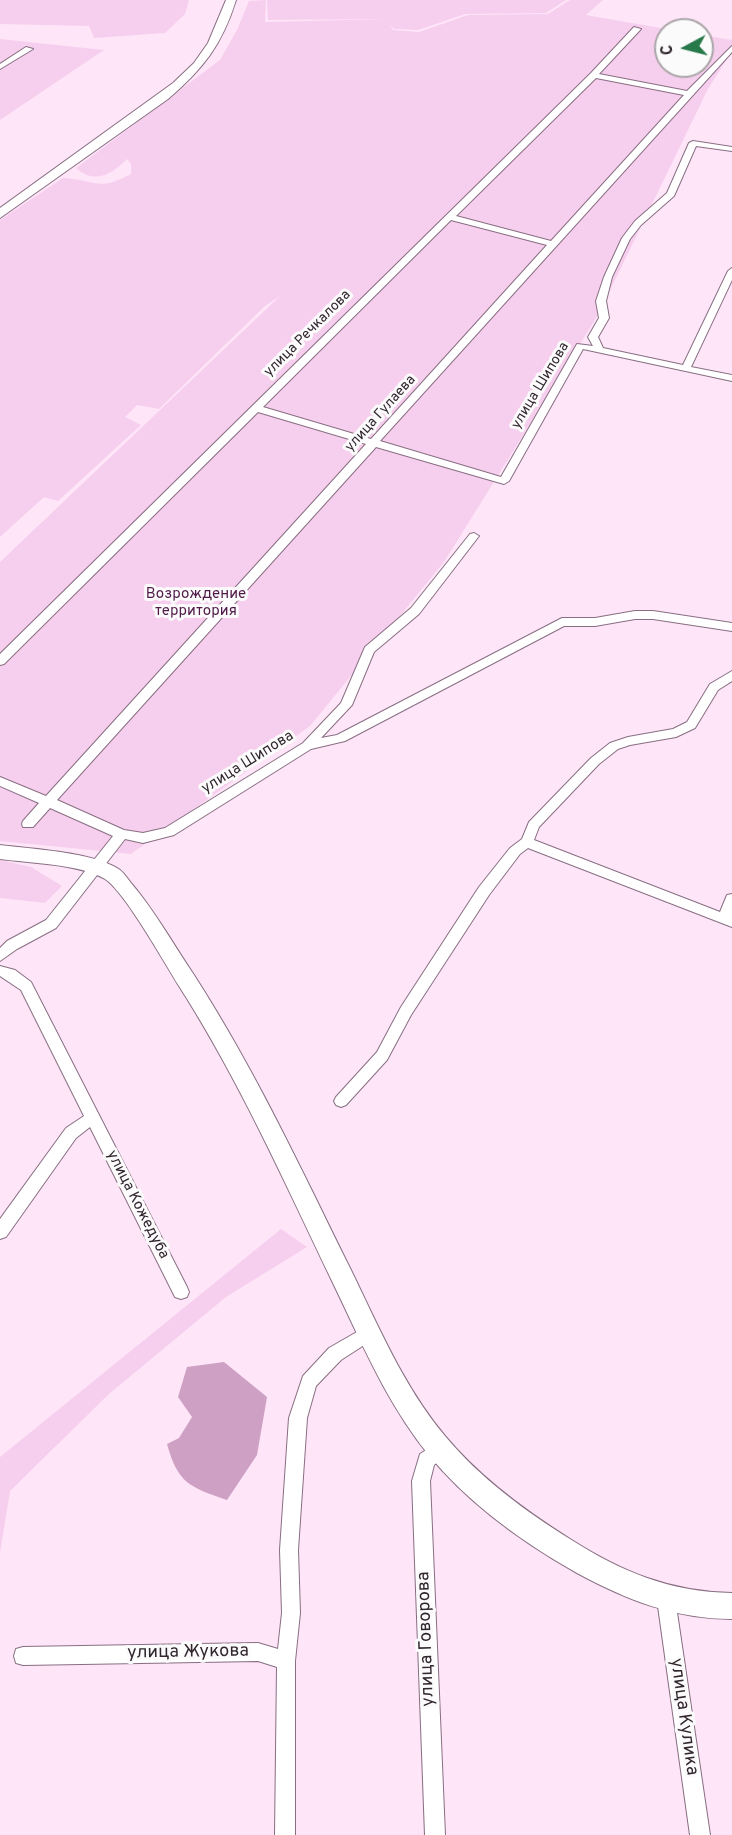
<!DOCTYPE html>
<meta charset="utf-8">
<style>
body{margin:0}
#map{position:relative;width:732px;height:1835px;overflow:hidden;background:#fee5f8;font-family:Overpass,sans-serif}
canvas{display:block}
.north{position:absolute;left:654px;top:18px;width:60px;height:60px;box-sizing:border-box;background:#fbfbfb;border:2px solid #aaa6a9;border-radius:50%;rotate:263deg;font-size:16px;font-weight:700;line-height:24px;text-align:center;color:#31262e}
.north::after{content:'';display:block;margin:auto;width:21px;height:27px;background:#28794a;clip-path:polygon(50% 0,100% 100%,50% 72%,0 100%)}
</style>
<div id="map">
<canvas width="732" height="1835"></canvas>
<div class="north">С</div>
</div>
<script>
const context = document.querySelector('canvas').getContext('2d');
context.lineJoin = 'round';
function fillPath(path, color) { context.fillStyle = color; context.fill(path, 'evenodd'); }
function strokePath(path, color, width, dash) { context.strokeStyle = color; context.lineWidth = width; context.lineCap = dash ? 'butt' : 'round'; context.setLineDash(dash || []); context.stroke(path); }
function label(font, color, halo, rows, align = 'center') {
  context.font = font + ' Overpass,sans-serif'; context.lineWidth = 6; context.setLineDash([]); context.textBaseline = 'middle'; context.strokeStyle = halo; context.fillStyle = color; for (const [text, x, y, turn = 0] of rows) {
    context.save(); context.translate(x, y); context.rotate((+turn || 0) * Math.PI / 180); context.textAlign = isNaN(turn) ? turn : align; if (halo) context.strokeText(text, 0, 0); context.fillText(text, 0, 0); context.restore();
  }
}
fillPath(new Path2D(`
 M0 0H189L185 14 165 33 94 38 89 26 0 24Z
 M266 0 265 22 386 19 268 20 267 0H566L546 13 465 14 418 30 394 29 390 25 393 30 419 32 468 15 548 14 570 0H603L586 15 672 30H666V66H702V35L732 40V51L708 89 598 315 444 562 310 726 131 854 0 841V562L280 296 265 306 159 409 137 405 125 417 141 425 58 501 44 497 0 537V220L63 178C97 180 97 192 131 174V164L127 159C112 174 95 185 76 168L220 60 237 30 249 1Z
 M0 39 104 50 0 120Z
 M0 860 31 867 62 886 45 903 0 898Z
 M281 1229 307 1247 226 1297 109 1394 10 1491 0 1553V1457Z`), '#f7cfee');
fillPath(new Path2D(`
 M224 1362 267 1397 257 1455 227 1500C190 1487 178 1484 167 1444L179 1438 192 1417 178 1397 187 1367Z`), '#cea0c4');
const street = new Path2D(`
 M634 27 641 29 599 74 687 91 732 46V52L380 441 501 477 577 344 593 346 588 337 599 318 596 301 604 277 622 238 635 221 667 193 689 143 693 141 732 147V151L696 146 674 196 641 225 630 239 612 277 606 301 609 318 598 337 603 348 683 365 728 271 732 268V280L691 367 732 375V381L583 349 509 481 504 484 376 447 57 800 124 830 143 833 165 828 303 743 341 703 365 647 411 608 470 534 474 533 479 536 419 614 374 652 352 705 321 738 337 735 562 618H595L635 611H653L732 623V631L653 619H635L595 626H564L345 741 311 749 174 835 143 843 125 839 56 928 17 949 0 961V948L7 941 46 920 113 836 50 808 33 827H23L22 824 23 821 39 803 0 786V777L46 796 366 444 258 412 4 664 0 665V654L591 73ZM596 78 684 95 551 241 456 216ZM451 220 547 245 371 439 263 407Z
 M26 47 33 49 0 69V64Z
 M732 671V681L718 690 695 728 676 737 630 745 618 749 599 764 539 827 534 840 720 912 727 895 732 894V927L528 848 520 854 489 895 411 1015 387 1060 346 1105 341 1107 336 1105 334 1101 336 1097 377 1052 401 1007 479 887 510 848 522 839 529 822 591 758 610 743 628 737 673 729 687 722 710 684Z
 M0 966 15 970 31 982 187 1287 189 1292 187 1297 181 1299 175 1297 90 1127 76 1138 6 1237 0 1239V1219L66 1128 84 1116 21 990 0 976Z
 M369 1325 375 1328 377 1333 375 1338 341 1360 316 1386 307 1418 298 1550 300 1613 295 1661V1835H275L277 1667 258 1661 23 1665 16 1663 14 1656 16 1649 23 1647 258 1643 278 1649 282 1613 280 1550 289 1418 303 1376 329 1348Z
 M440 1441 446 1443 449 1449 446 1455 434 1465 430 1481 445 1835H425L412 1481 420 1454Z
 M666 1590 672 1593 675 1599 710 1835H690L657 1599 660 1593Z`);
const secondary = new Path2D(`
 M226 0H236C222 45 203 69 168 99L0 218V208L173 83 194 63 208 43Z
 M0 845C31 849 95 852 120 870 124 873 128 879 131 883 155 911 173 944 194 975 254 1068 300 1167 349 1266 378 1325 403 1386 445 1436 480 1478 525 1511 570 1539 622 1572 670 1592 732 1593V1619C675 1619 627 1600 577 1573 522 1542 468 1503 428 1454 386 1402 361 1341 332 1281 284 1181 239 1080 179 986 164 962 125 892 105 879 80 864 30 863 0 859Z`);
strokePath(street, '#886e82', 2);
strokePath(secondary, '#886e82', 2);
fillPath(street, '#fff');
fillPath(secondary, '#fff');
label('14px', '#31262e', '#fbfbfb', [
 ["улица Речкалова",308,334,-45],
 ["улица Шипова",541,386,-59],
 ["улица Гулаева",381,414,-48]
]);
label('15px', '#511b49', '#fbfbfb', [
 ["Возрождение",196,595],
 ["территория",196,612]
]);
label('15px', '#31262e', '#fbfbfb', [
 ["улица Шипова",248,763,-32],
 ["улица Кожедуба",137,1205,63]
]);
label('18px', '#31262e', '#fbfbfb', [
 ["улица Говорова",427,1639,-92],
 ["улица Жукова",188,1653,-1],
 ["улица Кулика",683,1717,82]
]);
</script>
